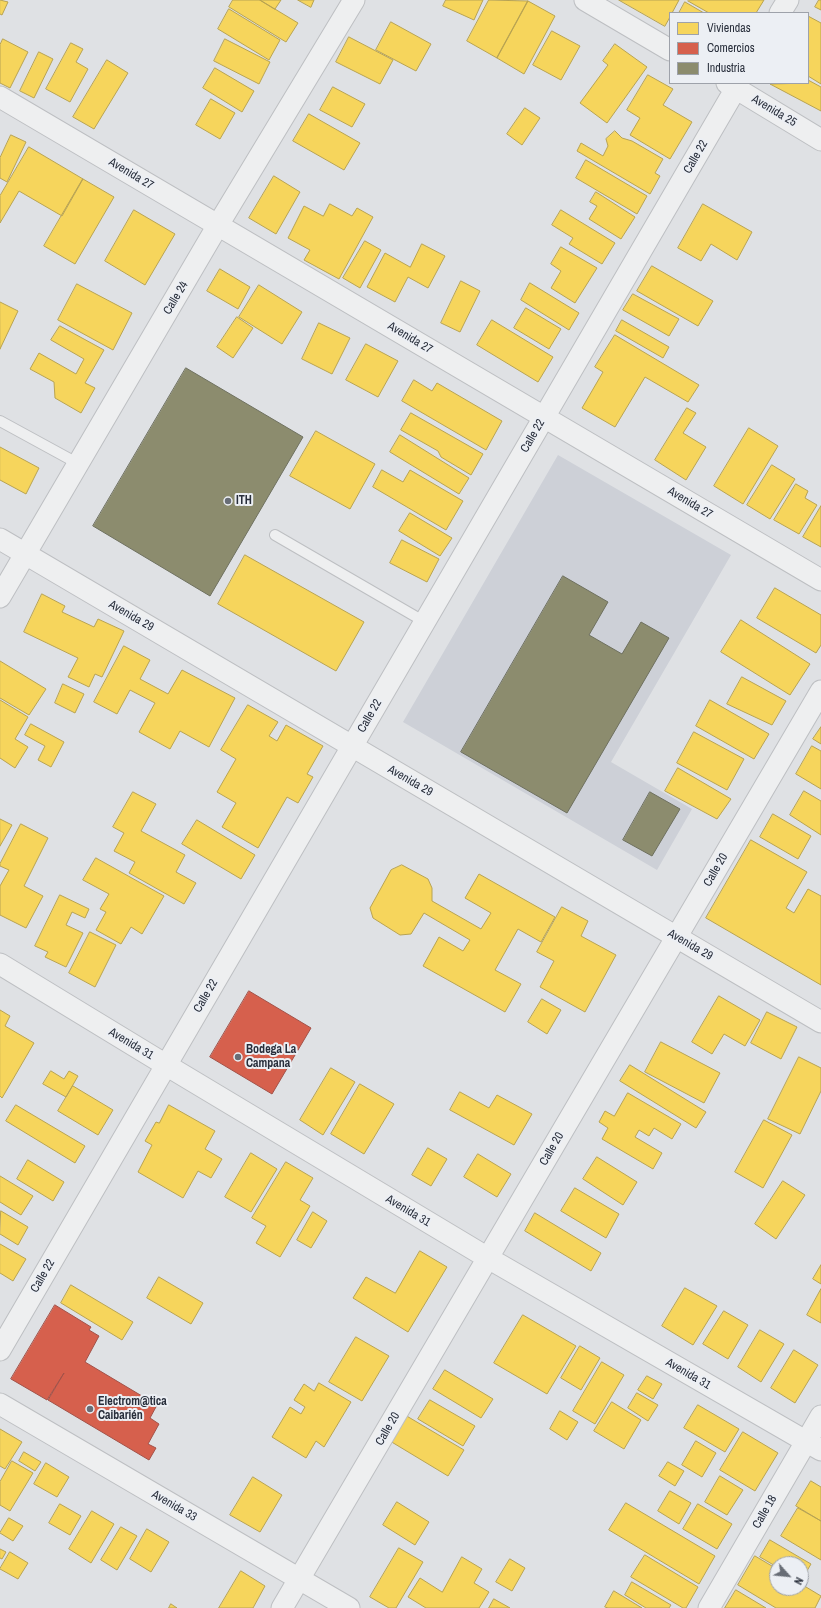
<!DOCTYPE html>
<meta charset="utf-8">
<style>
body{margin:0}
#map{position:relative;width:821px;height:1608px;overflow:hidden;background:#dfe1e4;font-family:"Archivo Narrow",sans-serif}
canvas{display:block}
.legend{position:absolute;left:669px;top:12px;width:140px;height:72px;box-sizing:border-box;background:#eceff4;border:1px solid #9ea2aa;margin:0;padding:5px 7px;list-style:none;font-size:12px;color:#282e3b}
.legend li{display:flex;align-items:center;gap:8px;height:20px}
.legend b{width:20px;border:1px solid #9ea2aa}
.north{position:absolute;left:769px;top:1556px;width:40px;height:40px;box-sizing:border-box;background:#eceff4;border:1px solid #9ea2aa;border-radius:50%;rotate:117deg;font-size:11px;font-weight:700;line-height:16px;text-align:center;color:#282e3b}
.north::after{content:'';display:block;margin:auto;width:14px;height:18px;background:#686d76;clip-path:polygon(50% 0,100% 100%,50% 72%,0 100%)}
</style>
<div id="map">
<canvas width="821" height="1608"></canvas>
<ul class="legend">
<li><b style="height:11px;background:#f6d55c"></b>Viviendas</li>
<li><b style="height:11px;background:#d6604d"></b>Comercios</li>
<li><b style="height:11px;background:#8c8c6e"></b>Industria</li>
</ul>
<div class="north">N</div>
</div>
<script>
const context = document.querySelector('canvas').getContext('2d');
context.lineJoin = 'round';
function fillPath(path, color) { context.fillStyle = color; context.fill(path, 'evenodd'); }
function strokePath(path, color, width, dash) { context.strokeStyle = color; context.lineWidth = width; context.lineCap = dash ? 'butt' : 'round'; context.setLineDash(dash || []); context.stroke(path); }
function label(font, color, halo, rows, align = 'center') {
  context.font = font + ' "Archivo Narrow",sans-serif'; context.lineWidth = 4; context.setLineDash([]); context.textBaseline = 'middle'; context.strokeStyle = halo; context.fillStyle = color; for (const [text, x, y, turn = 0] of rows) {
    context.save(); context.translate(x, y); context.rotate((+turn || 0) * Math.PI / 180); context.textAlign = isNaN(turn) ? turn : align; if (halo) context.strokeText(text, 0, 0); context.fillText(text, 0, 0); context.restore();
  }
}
fillPath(new Path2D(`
 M558 455 731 555 611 762 692 809 657 870 403 722Z`), '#cdd0d7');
const homes = new Path2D(`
 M0 0 8 2 2 15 0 14Z
 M233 0H260L298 23 286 42 229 7Z
 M260 0H281L275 9Z
 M298 0H314L311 7Z
 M446 0H483L474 20 443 6Z
 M489 0 528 1 497 58 467 41Z
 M619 0H679L672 13H670V17L665 26Z
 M689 0H764L756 13H709L688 1Z
 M819 0H821V10L815 7Z
 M528 1 555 16 524 74 497 58Z
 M685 2 704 13H679Z
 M229 9 280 40 269 60 218 29Z
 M808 16 821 23V84L808 76Z
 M391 22 431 44 416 71 376 50Z
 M552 31 580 46 561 80 533 65Z
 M349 37 393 60 380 84 336 62Z
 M3 39 28 52 10 88 0 83V45Z
 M225 39 270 62 259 84 214 61Z
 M71 43 83 49 76 62 88 69 70 102 46 89Z
 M615 44 647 67 607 123 580 103 608 65 603 61Z
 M39 52 53 59 34 98 20 91Z
 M107 60 128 73 94 129 73 117Z
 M215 68 254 91 242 112 203 88Z
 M648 75 673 89 663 105 692 122 670 159 630 135 640 118 627 110Z
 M808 80 821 87V111L770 84 808 83Z
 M333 87 365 104 352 127 320 110Z
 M211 99 235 113 220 139 196 125Z
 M525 108 540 118 522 145 507 134Z
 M309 114 360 143 344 170 293 141Z
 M615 131 622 138 632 141 663 159 655 173 660 176 650 194 577 151 581 143 603 156 608 146 606 139Z
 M11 135 26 142 7 182 0 178V158Z
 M29 147 83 179 62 216 19 191 0 223V196Z
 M586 160 647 196 637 214 576 178Z
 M274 176 300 192 276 234 249 218Z
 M83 179 114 197 75 264 44 246Z
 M596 192 635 217 621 239 589 219 597 206 590 202Z
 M330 204 352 216 357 208 373 217 339 279 304 260 310 250 288 238 304 206 323 216Z
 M703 204 752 232 737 260 711 244 701 261 678 248Z
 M134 210 175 234 145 285 105 261Z
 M561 210 615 243 602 264 569 244 573 238 552 225Z
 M365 241 381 250 360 288 343 278Z
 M422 244 445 256 428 288 408 277 395 302 367 287 385 253 410 267Z
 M561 247 597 268 575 303 551 288 561 271 551 264Z
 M652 266 713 301 698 326 637 291Z
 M220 269 250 287 238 309 207 291Z
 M461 281 480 291 460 332 441 323Z
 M530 283 579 313 569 330 521 300Z
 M77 284 132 313 113 350 58 320Z
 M259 285 302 312 282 344 239 317Z
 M633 294 679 319 669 336 623 310Z
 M0 302 18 311 0 349Z
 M526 308 561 329 549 349 514 328Z
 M237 317 253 328 233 358 217 347Z
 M492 320 553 357 538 382 477 345Z
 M622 320 669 347 663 358 616 331Z
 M319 323 350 338 332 374 302 359Z
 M60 326 104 350 85 383 95 388 81 413 55 398 54 382 30 369 39 353 76 374 84 359 51 340Z
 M615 335 699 385 688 402 645 377 615 427 582 408 603 372 595 367Z
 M366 344 398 361 378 397 346 380Z
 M414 380 432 391 437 383 502 421 486 450 402 401Z
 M687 408 696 413 683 433 706 447 686 480 655 460Z
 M411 413 483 454 471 475 441 457 438 451 401 430Z
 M749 428 778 446 743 504 714 486Z
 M316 431 375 464 350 509 290 476Z
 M400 435 469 478 459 494 390 452Z
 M0 447 39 468 26 494 0 480Z
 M772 465 795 479 770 519 747 505Z
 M382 470 403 482 410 470 463 501 446 530 373 487Z
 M796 484 808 491 805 498 817 505 799 534 774 520Z
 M821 506V547L803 537Z
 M410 513 452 538 440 556 399 531Z
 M402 540 439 559 427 582 390 563Z
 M245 555 364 622 336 671 218 604Z
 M775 588 821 615V645L816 653 757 618Z
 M42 594 65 606 62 612 94 627 98 619 124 631 102 677 95 674 89 687 68 677 78 658 24 632Z
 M741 620 810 664 790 695 721 652Z
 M124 646 150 660 140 679 168 694 182 670 235 698 209 747 180 731 170 749 139 732 155 703 130 690 117 714 94 702Z
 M0 661 46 689 29 715 0 698Z
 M742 677 786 701 772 725 727 704Z
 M63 684 84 694 75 713 55 703Z
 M0 700 28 717 15 739 28 747 15 768 0 758Z
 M710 700 769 734 754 759 696 726Z
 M248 705 278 722 269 736 277 741 286 725 323 746 307 774 313 777 298 803 287 797 258 848 222 827 236 803 217 792 236 759 221 750Z
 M31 724 64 742 51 767 38 760 45 746 25 735Z
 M821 727V744L813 739Z
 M694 732 744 759 727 790 677 763Z
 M812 746 821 751V789L796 774Z
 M678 768 731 799 717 819 665 791Z
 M804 791 821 801V835L790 815Z
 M133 792 156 804 141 831 185 855 176 872 196 883 184 904 129 873 135 862 114 851 124 833 113 827Z
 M773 814 811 836 798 859 760 837Z
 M0 819 12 825 0 846Z
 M197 820 255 855 241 879 182 844Z
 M21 824 48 838 24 886 43 896 26 928 0 915V886L9 870 0 866V864Z
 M751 840 807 872 786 908 794 913 808 889 821 896V985L706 918Z
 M96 858 164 896 142 934 131 927 121 944 96 930 106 912 100 909 109 894 83 880Z
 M402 865 428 879 432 888V901L481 929 491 913 465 898 479 874 555 917 541 942 518 929 495 970 521 984 505 1012 423 966 439 937 463 951 470 940 424 913 411 934 400 935 373 918 370 908 391 870Z
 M60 895 89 909 85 918 72 912 66 925 83 933 66 967 45 957 48 952 35 946Z
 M562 907 588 921 581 936 616 955 585 1012 540 987 554 961 537 952Z
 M90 932 116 945 95 987 69 973Z
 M719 996 760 1020 745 1046 724 1034 712 1054 692 1042Z
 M542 999 561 1010 547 1034 528 1022Z
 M0 1010 10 1016 5 1026 34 1043 2 1098 0 1096Z
 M767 1012 797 1027 781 1059 751 1043Z
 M661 1042 720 1073 704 1103 645 1072Z
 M799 1057 821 1068V1091L800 1134 768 1119Z
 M630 1065 706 1112 696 1128 620 1081Z
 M331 1068 355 1082 323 1135 300 1120Z
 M51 1071 64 1079 69 1071 78 1076 66 1097 43 1084Z
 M360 1084 394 1104 364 1154 331 1134Z
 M73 1086 113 1110 98 1135 58 1111Z
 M460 1092 489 1108 497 1095 532 1114 514 1145 450 1110Z
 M628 1093 681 1124 672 1139 654 1128 649 1136 639 1130 635 1137 662 1153 653 1169 602 1139 608 1128 599 1122 605 1111 614 1116Z
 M16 1105 85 1146 75 1163 6 1121Z
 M169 1105 215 1131 205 1149 222 1159 211 1178 198 1171 183 1198 138 1172 152 1145 145 1141 156 1122 159 1123Z
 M764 1120 792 1135 763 1188 735 1172Z
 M428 1148 447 1159 431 1186 412 1175Z
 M251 1153 277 1169 251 1212 225 1197Z
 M478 1154 511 1174 497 1197 464 1177Z
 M597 1157 637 1182 623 1205 583 1179Z
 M28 1160 64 1182 53 1201 17 1179Z
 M286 1162 313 1178 300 1200 310 1206 280 1257 256 1243 266 1226 252 1218Z
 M0 1176 33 1196 21 1215 0 1202Z
 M783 1181 805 1195 776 1239 755 1224Z
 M575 1188 619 1214 606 1238 561 1211Z
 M1 1211 28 1227 18 1245 0 1234Z
 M313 1212 327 1221 311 1248 297 1240Z
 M535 1213 601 1253 591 1271 525 1231Z
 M0 1244 26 1259 13 1281 0 1273Z
 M420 1251 447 1267 408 1332 353 1298 366 1277 395 1293Z
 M821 1265V1284L813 1279Z
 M159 1277 203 1303 191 1324 147 1298Z
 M71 1285 133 1322 122 1340 61 1303Z
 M685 1288 717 1306 693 1345 662 1326Z
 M821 1289V1323L807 1315Z
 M724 1311 748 1325 728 1359 703 1344Z
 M523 1315 576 1346 547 1394 494 1363Z
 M760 1330 784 1344 761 1382 738 1367Z
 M356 1337 389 1356 362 1401 329 1382Z
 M580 1346 600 1358 581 1390 561 1378Z
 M794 1350 818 1365 795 1403 771 1388Z
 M602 1362 624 1375 595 1424 573 1411Z
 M445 1370 493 1399 481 1418 433 1389Z
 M647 1376 662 1384 653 1399 638 1390Z
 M319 1383 351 1402 324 1447 316 1441 306 1458 272 1437 290 1407 301 1414 305 1407 294 1400 304 1384 314 1391Z
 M637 1393 658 1405 648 1421 628 1408Z
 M430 1400 475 1426 463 1446 418 1419Z
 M612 1402 641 1420 624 1449 594 1431Z
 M698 1405 739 1429 725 1452 684 1428Z
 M560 1411 578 1422 567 1440 550 1429Z
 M405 1415 464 1450 448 1476 390 1441Z
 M0 1429 22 1442 5 1469 0 1466Z
 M743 1432 778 1453 755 1491 720 1470Z
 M696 1441 716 1453 702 1477 682 1465Z
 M24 1452 41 1462 35 1471 19 1461Z
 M12 1461 33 1473 10 1511 0 1505V1482Z
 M668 1462 684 1471 675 1486 659 1476Z
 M46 1463 69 1477 57 1497 34 1484Z
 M720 1476 743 1490 727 1515 705 1502Z
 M253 1477 282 1495 260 1532 230 1515Z
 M811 1481 821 1487V1521L796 1506Z
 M670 1491 691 1503 679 1524 658 1511Z
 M397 1502 429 1522 415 1545 383 1525Z
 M626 1503 715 1556 699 1584 609 1530Z
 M60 1504 81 1516 70 1535 49 1523Z
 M698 1504 732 1524 717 1549 683 1529Z
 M798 1508 821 1521V1560L781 1536Z
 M92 1511 114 1524 91 1563 69 1549Z
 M9 1518 23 1526 13 1541 0 1533Z
 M121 1527 137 1536 117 1570 101 1560Z
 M147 1529 169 1542 151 1572 130 1559Z
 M770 1540 811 1564 801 1581V1564H777V1567L760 1557Z
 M399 1548 423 1562 396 1608H389L370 1597Z
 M0 1549 6 1552 2 1559 0 1558Z
 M10 1552 28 1563 18 1579 0 1569Z
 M645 1555 698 1587 686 1608H683L631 1577Z
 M755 1556 777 1569V1588H801V1584L821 1596 815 1608H776L738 1585Z
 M462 1557 482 1569 474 1583 489 1592 479 1608H426L408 1597 420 1578 442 1592Z
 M510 1559 525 1568 512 1591 496 1582Z
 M241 1571 265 1586 253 1608H219Z
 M632 1582 671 1605 669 1608H646L625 1595Z
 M736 1590 766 1608H725Z
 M614 1591 642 1608H608L605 1607Z
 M494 1599 510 1608H489Z
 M171 1604 177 1608H169Z`);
fillPath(homes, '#f6d55c');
strokePath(homes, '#b8a352', 1);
const shops = new Path2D(`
 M249 991 311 1028 272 1094 210 1057Z
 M55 1305 91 1327 89 1330 99 1336 85 1362 157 1405 150 1418 159 1424 148 1444 156 1448 149 1460 48 1400 64 1373 47 1400 11 1379Z`);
fillPath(shops, '#d6604d');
strokePath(shops, '#a25148', 1);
const industry = new Path2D(`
 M186 368 303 437 210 596 93 526Z
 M563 576 608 602 589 635 622 654 641 622 669 638 567 813 461 752Z
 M650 792 680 809 652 856 623 840Z`);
fillPath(industry, '#8c8c6e');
strokePath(industry, '#6e705f', 1);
const lane = new Path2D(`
 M0 421 77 463
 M275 535 425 622`);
const street = new Path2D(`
 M585 0 670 50
 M780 13 788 0
 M727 83 821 140
 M0 97 821 580
 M0 539 821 1022
 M0 597 218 225 354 0
 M0 964 166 1065 488 1258 821 1450
 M0 1350 739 83
 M0 1404 349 1608
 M282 1608 821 691
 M709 1608 821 1416`);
strokePath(lane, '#bdbfc2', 12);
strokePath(street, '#bdbfc2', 23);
strokePath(lane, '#eeeff0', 10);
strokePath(street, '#eeeff0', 21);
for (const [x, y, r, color] of [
 [228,501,4,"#686d76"],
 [238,1057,4,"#686d76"],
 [90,1409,4,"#686d76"]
]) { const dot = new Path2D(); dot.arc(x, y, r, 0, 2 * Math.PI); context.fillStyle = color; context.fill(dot); strokePath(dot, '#eceff4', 1.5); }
label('12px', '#282e3b', '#eceff4', [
 ["Avenida 25",774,111,31],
 ["Calle 22",696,157,-60],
 ["Avenida 27",131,174,31],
 ["Calle 24",176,298,-59],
 ["Avenida 27",410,338,31],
 ["Calle 22",533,436,-60],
 ["Avenida 27",690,503,31],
 ["Avenida 29",131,616,30],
 ["Calle 22",370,716,-60],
 ["Avenida 29",410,781,30],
 ["Calle 20",716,870,-60],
 ["Avenida 29",690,945,30],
 ["Calle 22",206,996,-60],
 ["Avenida 31",131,1044,31],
 ["Calle 20",552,1149,-60],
 ["Avenida 31",408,1211,31],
 ["Calle 22",43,1276,-60],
 ["Avenida 31",688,1374,30],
 ["Calle 20",388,1429,-60],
 ["Avenida 33",174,1506,30],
 ["Calle 18",765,1512,-60]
]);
label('bold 12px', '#282e3b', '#eceff4', [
 ["ITH",236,501],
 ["Bodega La",246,1050],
 ["Campana",246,1064],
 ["Electrom@tica",98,1402],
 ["Caibarién",98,1416]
], 'left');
</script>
